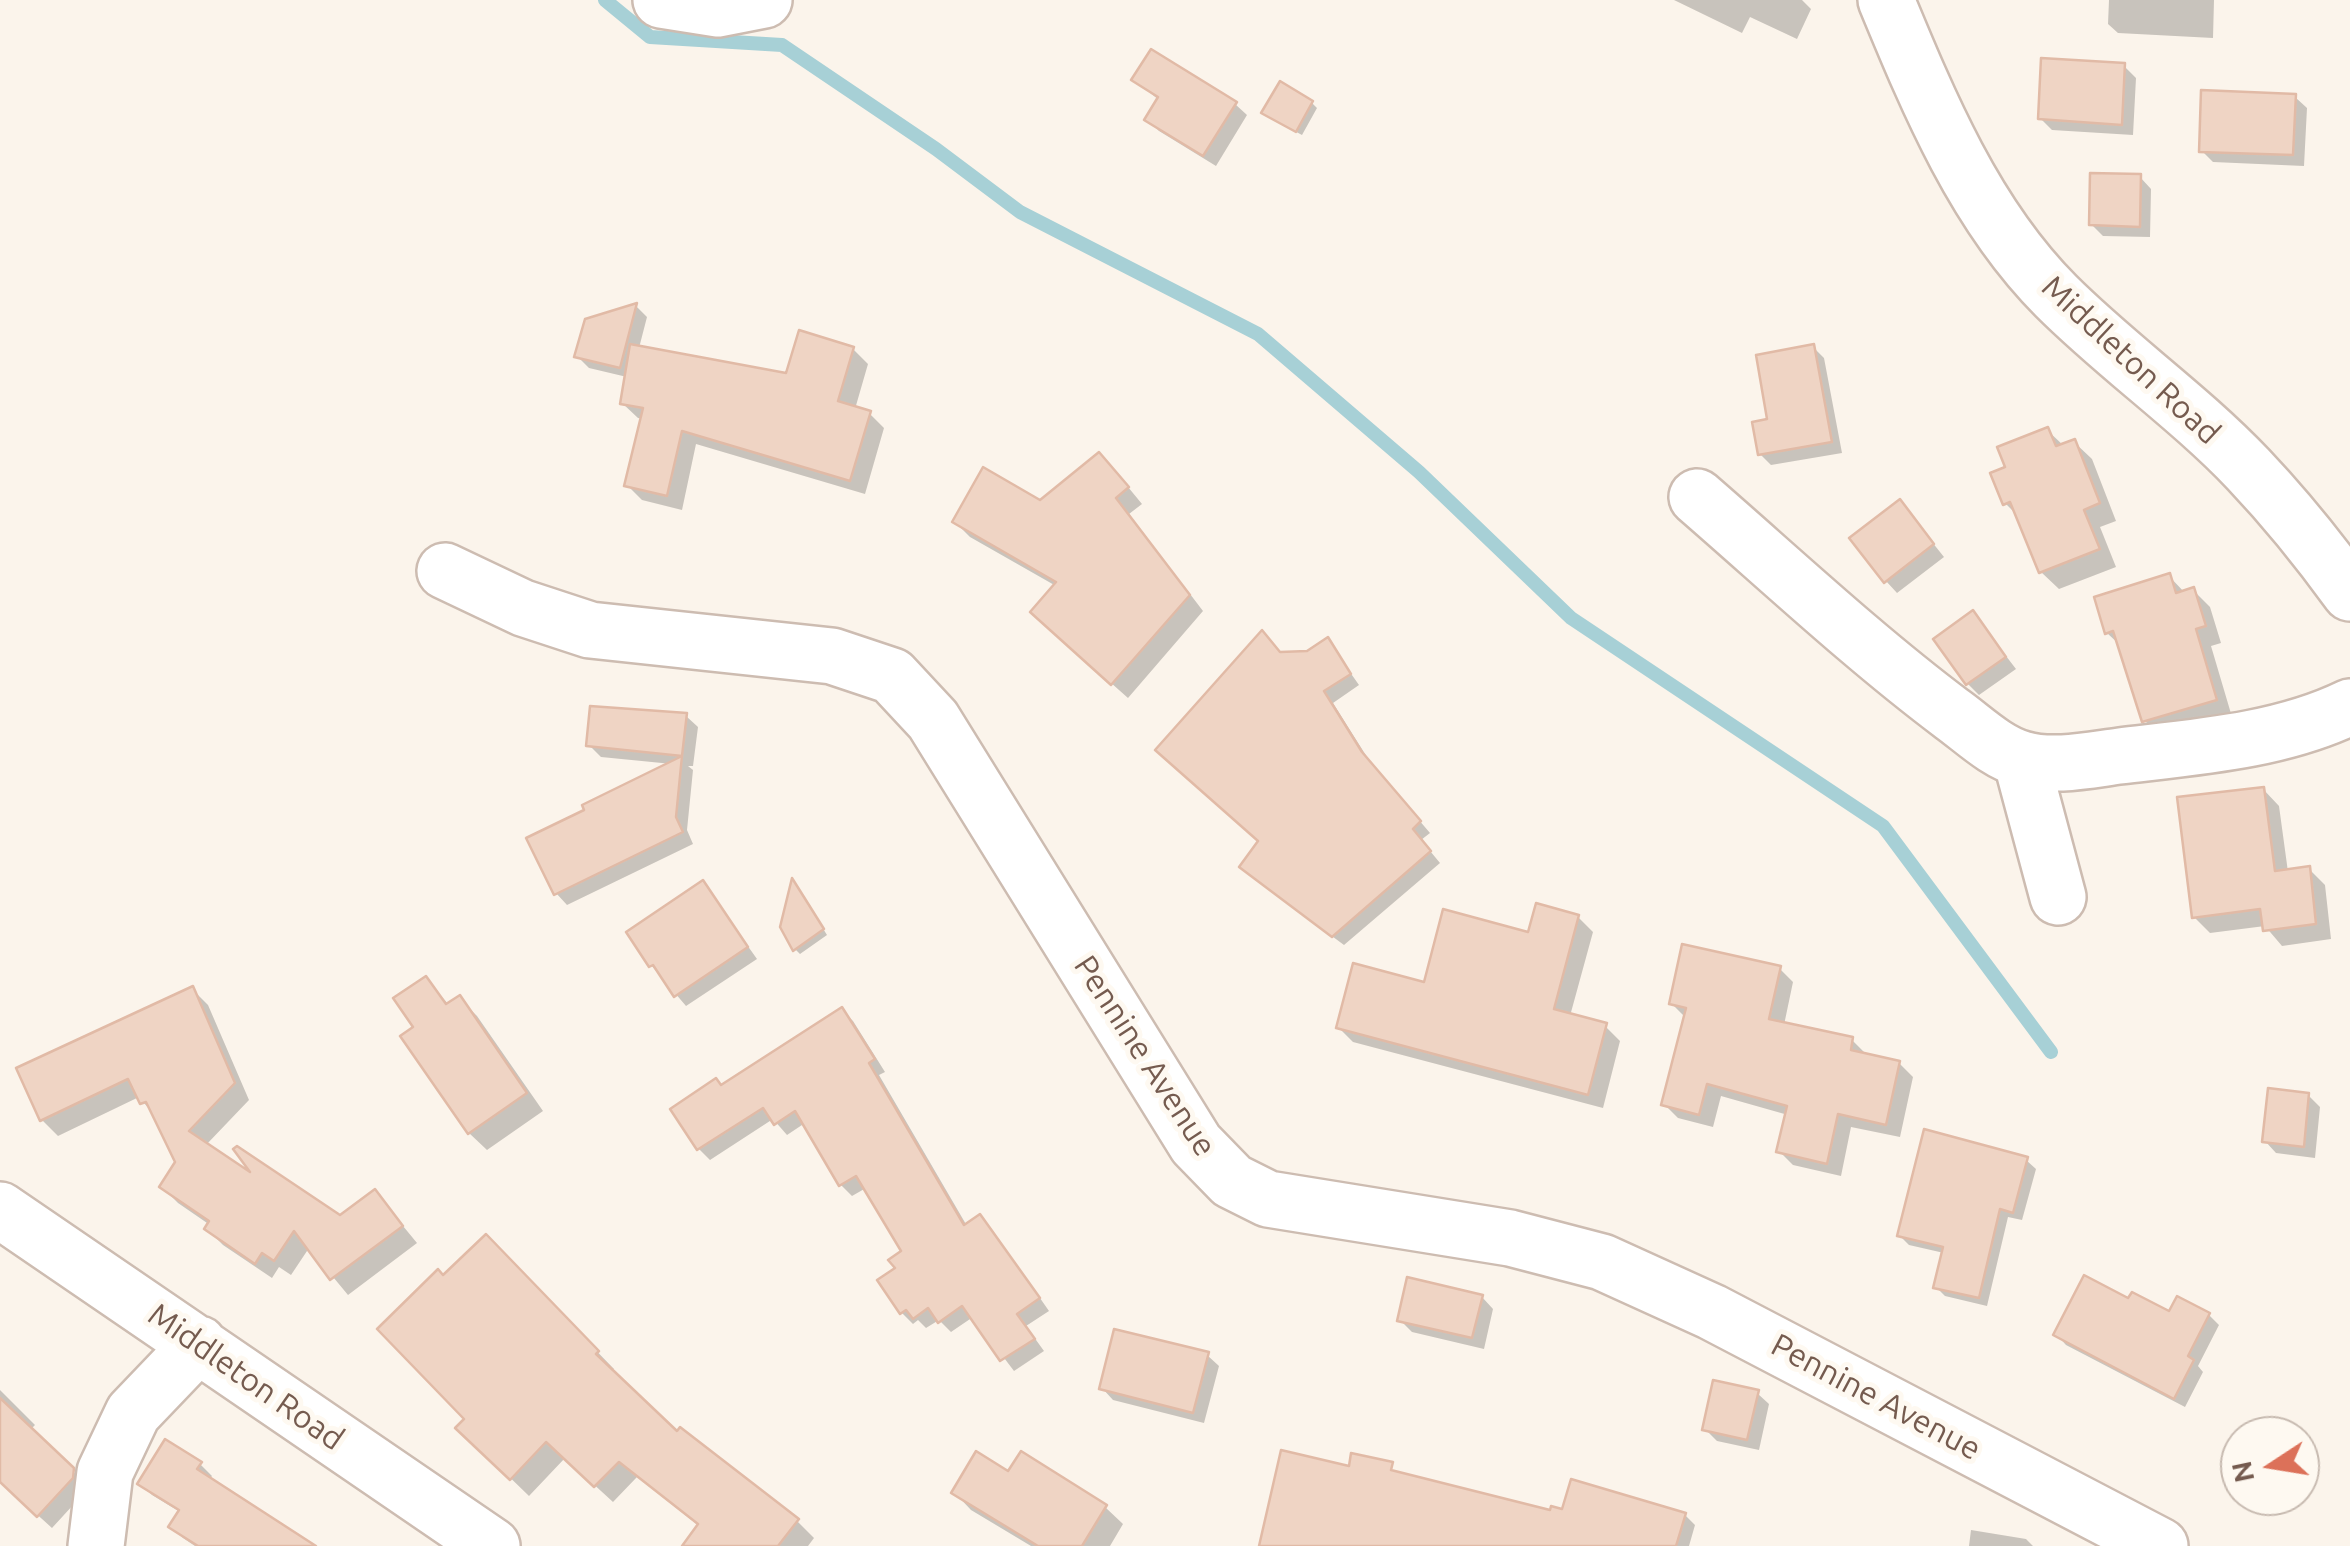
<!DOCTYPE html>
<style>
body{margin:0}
#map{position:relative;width:2350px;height:1546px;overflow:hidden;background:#fbf4eb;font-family:Ubuntu,sans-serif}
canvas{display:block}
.north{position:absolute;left:2220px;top:1416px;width:100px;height:100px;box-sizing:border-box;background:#fef9f1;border:2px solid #c7bab0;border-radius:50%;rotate:258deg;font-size:28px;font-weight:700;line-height:40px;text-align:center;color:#755b4f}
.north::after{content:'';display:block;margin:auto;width:35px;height:45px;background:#dc7159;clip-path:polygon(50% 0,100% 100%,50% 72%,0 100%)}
</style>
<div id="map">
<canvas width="2350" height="1546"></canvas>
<div class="north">N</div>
</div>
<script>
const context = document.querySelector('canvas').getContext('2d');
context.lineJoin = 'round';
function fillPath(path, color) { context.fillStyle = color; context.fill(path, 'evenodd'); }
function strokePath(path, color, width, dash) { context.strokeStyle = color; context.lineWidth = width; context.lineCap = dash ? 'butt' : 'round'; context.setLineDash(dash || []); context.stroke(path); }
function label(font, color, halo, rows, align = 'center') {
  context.font = font + ' Ubuntu,sans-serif'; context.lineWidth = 10; context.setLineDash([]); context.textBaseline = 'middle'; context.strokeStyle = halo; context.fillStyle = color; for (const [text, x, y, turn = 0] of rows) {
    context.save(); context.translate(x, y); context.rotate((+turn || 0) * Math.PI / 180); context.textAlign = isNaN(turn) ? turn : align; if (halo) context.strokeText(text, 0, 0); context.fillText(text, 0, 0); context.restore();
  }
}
fillPath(new Path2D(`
 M1674 0H1802L1811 9 1797 39 1750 17 1742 33Z
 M2109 0H2214L2213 38 2118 33 2108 24Z
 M2124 66 2136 78 2133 135 2052 130 2040 118Z
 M1134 80 1235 104 1247 115 1216 166 1159 131 1147 119 1159 100Z
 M2295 97 2307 108 2304 166 2213 162 2202 151Z
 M1312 103 1317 108 1302 135 1270 118Z
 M2140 177 2151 189 2150 237 2103 236 2091 224Z
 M636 306 647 317 639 348 788 376 853 349 868 364 855 409 869 413 884 428 865 494 696 444 682 510 642 500 627 485 643 419 638 418 622 403 627 377 589 368 577 356Z
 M1813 347 1824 358 1842 453 1771 465 1760 454 1770 421Z
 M2047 430 2064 446 2074 442 2092 459 2116 521 2100 527 2116 567 2059 589 2041 572 2020 518 2005 503 2008 469Z
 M1114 470 1142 504 1129 514 1203 611 1128 698 1048 627 1056 586 970 537 955 522 1040 503Z
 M1900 502 1944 557 1897 593 1886 581Z
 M2169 576 2185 593 2193 590 2210 607 2221 643 2211 646 2232 717 2161 737 2145 721 2121 646 2107 633Z
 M1973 613 2016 669 1979 695 1967 683Z
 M1328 641 1359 685 1333 703 1372 765 1430 833 1421 840 1440 863 1344 945 1252 877 1260 842 1281 654H1307Z
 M686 716 698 727 693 766H688L693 770 687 830 693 844 567 905 556 893 672 764 601 757 589 745Z
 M2263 789 2279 806 2288 872 2309 869 2325 885 2331 939 2282 946 2265 926 2210 933 2194 917Z
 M794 882 827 935 800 954 795 949Z
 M703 883 757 959 686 1006 651 965Z
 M1578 917 1593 932 1570 1016 1605 1026 1620 1041 1603 1108 1353 1042 1338 1027 1530 935Z
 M1779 968 1793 982 1784 1025 1852 1040 1866 1054 1899 1063 1913 1077 1900 1137 1851 1127 1841 1176 1793 1165 1779 1151 1788 1115 1721 1096 1713 1127 1678 1118 1664 1104 1686 1018 1672 1004Z
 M426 979 449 1005 459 998 477 1016 543 1111 487 1150 469 1133 417 1028Z
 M192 989 208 1005 249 1100 206 1145 259 1181 340 1218 375 1192 417 1243 348 1295 309 1248 291 1275 279 1267 272 1278 223 1245 207 1229 210 1225 178 1203 162 1187 178 1162 155 1116 139 1097 58 1136 42 1120Z
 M842 1010 853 1021 885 1072 879 1075 967 1226 980 1217 991 1228 1049 1311 1026 1326 1044 1351 1014 1371 973 1317 951 1332 939 1320 926 1328 918 1320 913 1324 902 1313 904 1252 866 1188 852 1196 841 1185 805 1123 787 1135 773 1119 710 1160 699 1149 674 1110 722 1087Z
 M2308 1095 2320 1107 2315 1158 2276 1153 2265 1141Z
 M2026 1160 2036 1169 2022 1220 2008 1217 1987 1306 1945 1296 1936 1287 1944 1253 1909 1245 1900 1236Z
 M486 1237 614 1369 611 1372 677 1435 797 1521 814 1538 808 1546H707L699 1526 637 1477 613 1502 565 1458 529 1496 459 1428 467 1419 443 1278Z
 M1482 1297 1493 1309 1484 1349 1412 1332 1400 1320Z
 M2129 1302 2170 1315H2209L2219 1325 2198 1366 2203 1372 2185 1407 2066 1345 2056 1334Z
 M1207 1355 1219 1366 1204 1423 1113 1400 1102 1388Z
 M0 1390 35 1425 30 1430 86 1484 85 1492 52 1528 0 1481Z
 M1757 1393 1769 1404 1759 1450 1717 1441 1705 1429Z
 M200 1464 212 1476 209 1480 305 1546H195L183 1538 171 1527 180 1512 152 1495 140 1483Z
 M1009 1475 1105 1507 1123 1524 1110 1546H1031L971 1510 954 1492Z
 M1685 1515 1695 1525 1689 1546H1567Z
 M1971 1530 2026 1539 2033 1546H1969Z`), '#0003');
strokePath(new Path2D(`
 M605 0 650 37 782 45 936 149 1020 212 1258 334 1419 472 1571 618 1883 826 2051 1052`), '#a7d0d6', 14);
const building = new Path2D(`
 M1151 49 1237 102 1203 156 1144 120 1158 97 1131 80Z
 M2041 58 2125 63 2122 125 2038 119Z
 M1280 81 1313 101 1296 132 1261 113Z
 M2201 90 2296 94 2293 155 2199 152Z
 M2090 173 2141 174 2140 227 2089 225Z
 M637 303 620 368 574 357 585 319Z
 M799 330 854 347 838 401 871 411 850 481 682 431 667 496 624 486 643 408 620 404 630 344 786 373Z
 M1814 344 1832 442 1758 455 1752 422 1767 419 1756 355Z
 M2048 427 2056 446 2075 439 2100 503 2084 510 2100 549 2039 573 2010 502 2003 505 1990 473 2005 467 1997 447Z
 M1099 452 1129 487 1116 498 1190 595 1111 685 1030 612 1056 582 952 522 983 467 1040 500Z
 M1900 499 1934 544 1884 583 1849 538Z
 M2170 573 2176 593 2194 587 2206 626 2196 629 2217 700 2142 722 2113 631 2105 634 2094 597Z
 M1973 610 2006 657 1966 685 1933 639Z
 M1262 630 1280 652 1307 651 1328 637 1351 674 1324 691 1362 752 1421 821 1413 829 1431 851 1332 937 1239 867 1258 841 1155 750Z
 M590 706 687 713 682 756 586 746Z
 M682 756 676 817 683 832 554 895 526 838 584 810 582 805Z
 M2264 787 2275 871 2310 866 2316 924 2263 931 2260 909 2192 918 2177 797Z
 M792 878 824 929 793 951 780 927Z
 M703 880 748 947 674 997 653 965 649 967 626 932Z
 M1536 903 1579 915 1554 1009 1607 1023 1588 1095 1336 1028 1353 963 1424 982 1443 909 1528 932Z
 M1682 944 1781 966 1769 1019 1853 1037 1851 1050 1900 1061 1886 1125 1838 1114 1827 1164 1776 1152 1787 1106 1707 1084 1699 1115 1661 1105 1686 1008 1669 1004Z
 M426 976 446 1004 460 995 527 1093 468 1134 400 1036 413 1027 393 998Z
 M193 986 235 1083 189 1131 250 1172 233 1149 237 1146 340 1215 375 1189 403 1226 330 1280 294 1231 274 1261 262 1253 255 1264 204 1229 209 1221 159 1187 175 1162 146 1102 140 1104 128 1079 40 1121 16 1068Z
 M842 1007 875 1059 869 1063 964 1225 980 1214 1040 1298 1017 1314 1035 1339 1000 1361 962 1306 938 1323 928 1308 913 1319 906 1310 900 1314 877 1280 895 1268 888 1260 901 1251 856 1176 839 1186 795 1111 774 1125 763 1108 697 1150 670 1109 716 1078 721 1085Z
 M2268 1088 2309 1093 2304 1147 2262 1142Z
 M1924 1129 2028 1157 2013 1213 2000 1209 1979 1298 1933 1288 1943 1247 1897 1236Z
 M486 1234 599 1351 596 1354 677 1431 680 1427 799 1519 778 1546H682L698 1524 619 1462 594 1487 546 1442 510 1480 455 1428 464 1419 377 1329 438 1269 443 1275Z
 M2084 1275 2128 1298 2132 1292 2169 1311 2177 1296 2210 1313 2188 1356 2194 1360 2174 1399 2053 1335Z
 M1407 1277 1483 1295 1472 1338 1397 1321Z
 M1114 1329 1209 1352 1193 1413 1099 1389Z
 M1713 1380 1759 1390 1747 1440 1702 1430Z
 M0 1398 74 1468 73 1478 37 1517 0 1482Z
 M165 1439 202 1462 197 1469 316 1546H198L168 1527 179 1510 137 1484Z
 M1281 1450 1349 1466 1351 1453 1393 1462 1391 1470 1550 1510 1551 1506 1562 1509 1571 1479 1686 1513 1676 1546H1259Z
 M976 1451 1008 1471 1021 1451 1107 1505 1082 1546H1038L951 1493Z`);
fillPath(building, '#efd4c4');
strokePath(building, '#e1baa6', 2.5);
const minor = new Path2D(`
 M661 0 718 9 764 0
 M1886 0C1929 104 1975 215 2056 296 2117 357 2189 407 2248 469 2285 508 2319 550 2350 593
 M1697 497C1781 570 1863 647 1952 714 1973 729 1996 752 2022 759 2052 768 2089 760 2120 756 2196 747 2280 741 2350 707
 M445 571 523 608 590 630 832 656 892 676 933 720 1196 1144 1232 1181 1268 1199 1510 1238 1602 1262 1712 1312 2160 1546
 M2021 759 2058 897
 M0 1210 492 1546
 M96 1546 105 1472 133 1413 199 1344`);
strokePath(minor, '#cdbcb1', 60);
strokePath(minor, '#fff', 55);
label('32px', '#755b4f', '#fef9f1', [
 ["Middleton Road",2131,360,43],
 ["Pennine Avenue",1145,1056,57],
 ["Middleton Road",246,1377,35],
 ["Pennine Avenue",1876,1397,28]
]);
</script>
